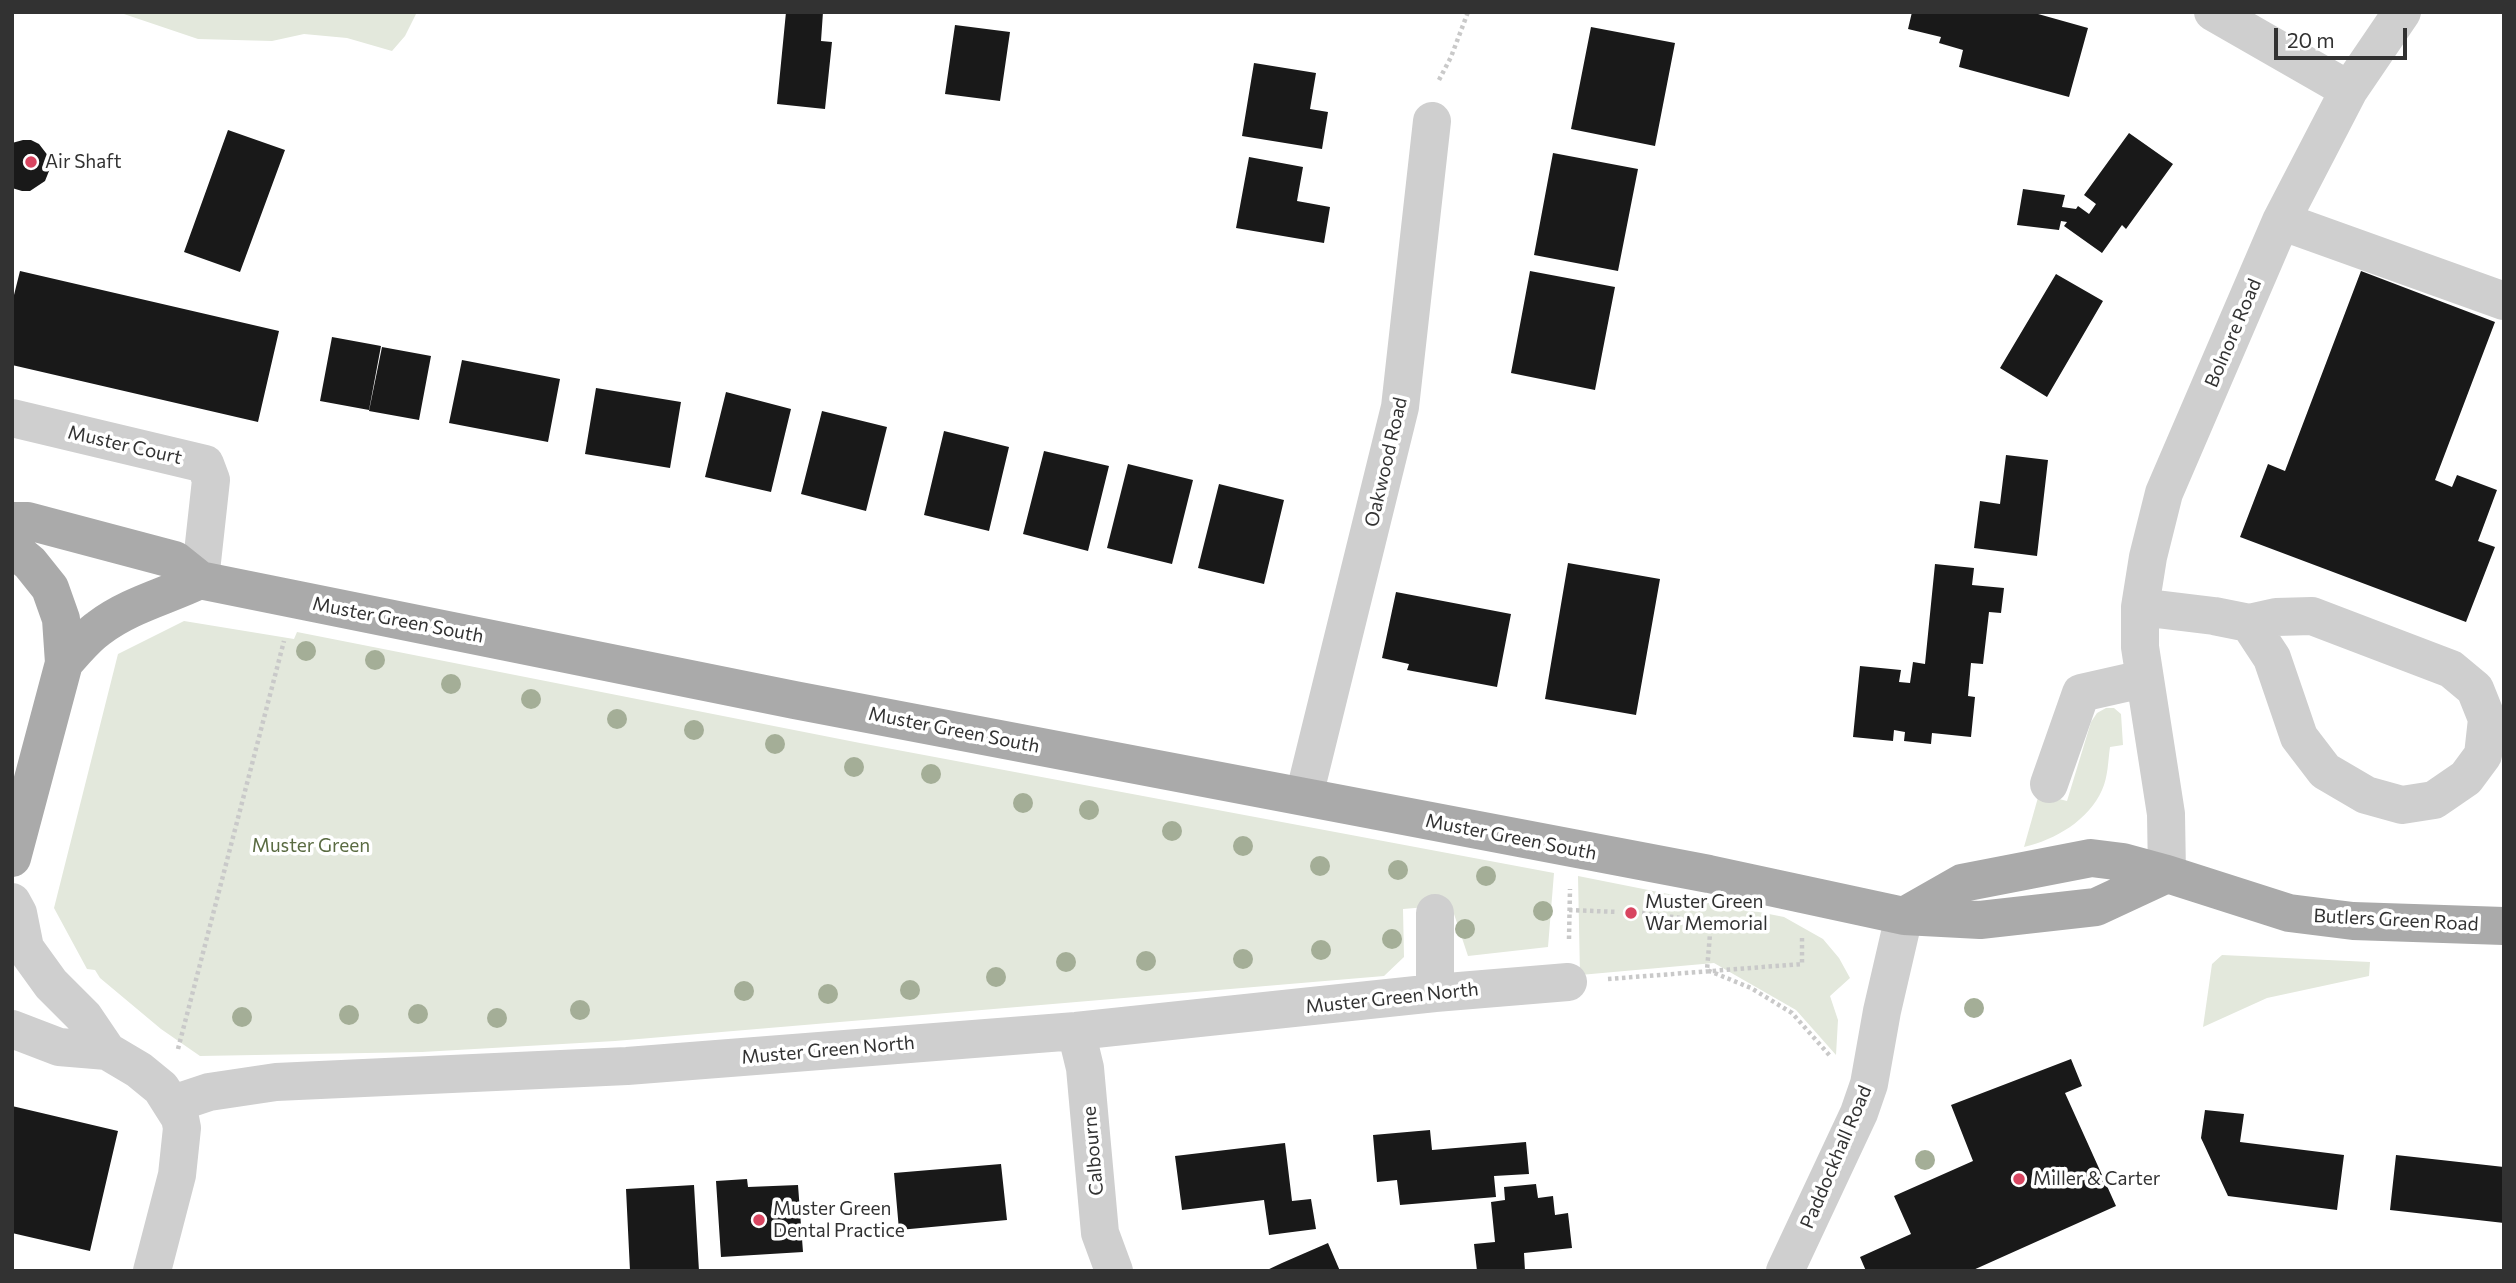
<!DOCTYPE html>
<style>
body{margin:0}
#map{position:relative;width:2516px;height:1283px;overflow:hidden;background:#fff;font-family:Commissioner,sans-serif}
canvas{display:block}
.frame{position:absolute;inset:0;border:14px solid #323232;pointer-events:none}
.scale{position:absolute;left:2274px;top:28px;width:133px;height:32px;box-sizing:border-box;border:4px solid #323232;border-top:0;padding-left:9px;font-size:21px;line-height:24px;white-space:nowrap;color:#323232;-webkit-text-stroke:5px #fff;paint-order:stroke}
</style>
<div id="map">
<canvas width="2516" height="1283"></canvas>
<div class="frame"></div>
<div class="scale">20 m</div>
</div>
<script>
const context = document.querySelector('canvas').getContext('2d');
context.lineJoin = 'round';
function fillPath(path, color) { context.fillStyle = color; context.fill(path, 'evenodd'); }
function strokePath(path, color, width, dash) { context.strokeStyle = color; context.lineWidth = width; context.lineCap = dash ? 'butt' : 'round'; context.setLineDash(dash || []); context.stroke(path); }
function label(font, color, halo, rows, align = 'center') {
  context.font = font + ' Commissioner,sans-serif'; context.lineWidth = 7; context.setLineDash([]); context.textBaseline = 'middle'; context.strokeStyle = halo; context.fillStyle = color; for (const [text, x, y, turn = 0] of rows) {
    context.save(); context.translate(x, y); context.rotate((+turn || 0) * Math.PI / 180); context.textAlign = isNaN(turn) ? turn : align; if (halo) context.strokeText(text, 0, 0); context.fillText(text, 0, 0); context.restore();
  }
}
fillPath(new Path2D(`
 M118 12H417L405 36 392 51 347 38 304 34 272 41 198 39Z
 M184 621 294 639 297 632 860 743 1554 873 1548 947 1468 956 1451 905 1403 909 1404 957 1384 976 615 1041 422 1052 200 1056 161 1029 100 978 95 970 87 969 54 908 118 654Z
 M2106 708H2114L2121 714 2123 745 2110 747C2108 761 2108 777 2102 790 2089 820 2055 840 2024 847L2039 794 2067 801 2091 722 2097 713Z
 M1578 876 1784 917 1823 939 1839 958 1850 978 1830 996 1838 1020 1836 1055 1796 1010 1714 963 1580 975Z
 M2222 955 2370 962 2369 976 2267 998 2203 1027 2212 964Z`), '#e3e8dc');
fillPath(new Path2D(`
 M786 12H823L821 41 832 42 825 109 777 104Z
 M1912 12H2031L2088 28 2069 97 1959 67 1963 50 1939 43 1941 37 1908 29Z
 M955 25 1010 32 1000 101 945 94Z
 M1591 27 1675 43 1655 146 1571 129Z
 M1254 63 1316 73 1310 109 1328 112 1322 149 1242 136Z
 M228 130 285 150 240 272 184 252Z
 M2129 133 2173 164 2126 229 2122 225 2102 253 2064 226 2067 222 2061 221 2059 230 2017 225 2023 189 2065 195 2062 207 2076 209 2078 206 2089 214 2096 204 2084 195Z
 M23 140H31L39 144 49 157 51 166 45 181 30 191H22L12 188V143Z
 M1553 153 1638 169 1618 271 1534 255Z
 M1249 157 1303 167 1297 201 1330 207 1324 243 1236 228Z
 M20 271 279 331 258 422 12 365V303Z
 M1530 271 1615 287 1595 390 1511 373Z
 M2361 271 2495 322 2435 480 2452 487 2457 475 2497 490 2478 541 2495 547 2466 622 2240 537 2268 464 2285 471Z
 M2056 274 2103 301 2047 397 2000 368Z
 M332 337 381 346 369 410 320 401Z
 M382 347 431 356 419 420 369 411Z
 M462 360 560 379 548 442 449 423Z
 M596 388 681 402 670 468 585 454Z
 M726 392 791 409 771 492 705 477Z
 M822 411 887 427 866 511 801 494Z
 M944 431 1009 447 989 531 924 515Z
 M1044 451 1109 466 1088 551 1023 534Z
 M2006 455 2048 460 2037 556 1974 548 1980 501 2000 504Z
 M1128 464 1193 480 1172 564 1107 548Z
 M1219 484 1284 500 1264 584 1198 568Z
 M1568 563 1660 579 1636 715 1545 699Z
 M1935 564 1974 568 1972 585 2004 588 2001 613 1989 612 1983 664 1971 663 1968 696 1975 697 1971 737 1932 733 1931 744 1904 741 1905 732 1894 730 1893 741 1853 737 1860 666 1901 670 1899 682 1910 683 1913 662 1925 664Z
 M1396 592 1511 614 1497 687 1407 670 1409 664 1382 658Z
 M2071 1059 2082 1086 2065 1093 2116 1206 1971 1271H1866L1860 1257 1911 1234 1894 1196 1973 1161 1951 1105Z
 M12 1106 118 1131 90 1251 12 1233Z
 M2205 1110 2244 1114 2240 1142 2344 1155 2337 1210 2228 1196 2201 1138Z
 M1430 1130 1432 1150 1526 1142 1529 1174 1494 1176 1496 1197 1400 1205 1397 1180 1377 1182 1373 1135Z
 M1285 1143 1292 1201 1311 1199 1316 1229 1269 1235 1264 1200 1182 1210 1175 1156Z
 M2396 1155 2504 1167V1223L2390 1210Z
 M1001 1164 1007 1220 899 1230 894 1173Z
 M747 1179 748 1187 798 1185 803 1252 721 1257 716 1181Z
 M1536 1184 1538 1198 1553 1196 1555 1215 1568 1213 1572 1248 1524 1253 1525 1271H1477L1474 1244 1495 1242 1491 1202 1505 1200 1504 1187Z
 M694 1185 699 1271H630L626 1189Z
 M1328 1243 1340 1271H1265L1282 1263Z`), '#191919');
strokePath(new Path2D(`
 M1439 80 1451 57 1468 12
 M1569 910 1618 912
 M1642 913 1711 922 1707 970 1751 988 1792 1013 1831 1057
 M1569 939 1570 889
 M1608 979 1802 964V936
 M178 1049 284 641`), '#c9c9c9', 4.5, [3.5, 3.5]);
strokePath(new Path2D(`
 M2213 12 2349 90
 M2281 221 2504 301
 M12 418 205 464 211 480 200 580
 M2140 607 2214 616 2249 623 2276 617 2312 616 2451 669 2475 689 2487 719 2483 755 2466 778 2434 800 2402 805 2366 795 2325 771 2299 737 2272 658 2249 623
 M2049 784 2081 693 2143 679
 M1304 796 1400 407 1432 121
 M2167 874 2166 814 2140 647V607L2148 557 2164 493 2281 221 2349 90 2402 12
 M12 902 18 913 25 948 51 984 84 1017 107 1051 139 1070 161 1088 180 1118 182 1128 177 1175 152 1271
 M1435 993V913
 M12 1029 59 1047 107 1051
 M1076 1031 1085 1068 1100 1233 1114 1271
 M173 1104 209 1092 276 1082 627 1066 1076 1031 1435 993 1568 982
 M1785 1271 1859 1113 1869 1084 1882 1011 1904 916`), '#cfcfcf', 38);
strokePath(new Path2D(`
 M12 521H28L175 560 200 580 795 700 1709 874 1904 916 1980 920 2096 907 2167 874
 M12 548 30 563 50 588 61 619 64 663 12 858
 M64 663C75 651 86 637 99 628 129 605 167 596 200 580
 M1904 916 1962 883 2091 858 2123 862 2167 874 2289 913 2353 921 2504 926`), '#aaa', 38);
context.fillStyle = '#a4ae97';
for (const [x, y] of [
 [306,651],
 [375,660],
 [451,684],
 [531,699],
 [617,719],
 [694,730],
 [775,744],
 [854,767],
 [931,774],
 [1023,803],
 [1089,810],
 [1172,831],
 [1243,846],
 [1320,866],
 [1398,870],
 [1486,876],
 [1543,911],
 [1465,929],
 [1392,939],
 [1321,950],
 [1243,959],
 [1146,961],
 [1066,962],
 [996,977],
 [910,990],
 [744,991],
 [828,994],
 [1974,1008],
 [580,1010],
 [418,1014],
 [349,1015],
 [242,1017],
 [497,1018],
 [1925,1160]
]) { context.beginPath(); context.arc(x, y, 10, 0, 2 * Math.PI); context.fill(); }
for (const [x, y, r, color] of [
 [31,162,7,"#d84560"],
 [1631,913,7,"#d84560"],
 [2019,1179,7,"#d84560"],
 [759,1220,7,"#d84560"]
]) { const dot = new Path2D(); dot.arc(x, y, r, 0, 2 * Math.PI); context.fillStyle = color; context.fill(dot); strokePath(dot, '#fff', 2.5); }
label('19px', '#323232', '#fff', [
 ["Air Shaft",45,162],
 ["Muster Green",1645,902],
 ["War Memorial",1645,924],
 ["Miller & Carter",2033,1179],
 ["Muster Green",773,1209],
 ["Dental Practice",773,1231]
], 'left');
label('19px', '#323232', '#fff', [
 ["Bolnore Road",2233,333,-67],
 ["Muster Court",125,445,13],
 ["Oakwood Road",1386,462,-77],
 ["Muster Green South",398,620,11],
 ["Muster Green South",954,730,11],
 ["Muster Green South",1511,837,11],
 ["Butlers Green Road",2396,920,3],
 ["Muster Green North",1392,998,-6],
 ["Muster Green North",828,1050,-5],
 ["Calbourne",1093,1151,-95],
 ["Paddockhall Road",1836,1157,-67]
]);
label('19px', '#5a6b42', '#fff', [
 ["Muster Green",311,846]
]);
</script>
